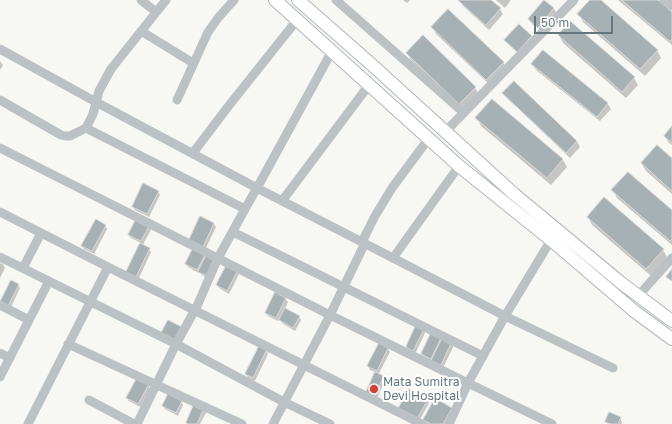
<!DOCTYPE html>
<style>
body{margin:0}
#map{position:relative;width:672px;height:424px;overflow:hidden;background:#f7f7f4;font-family:"Golos Text",sans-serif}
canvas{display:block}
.scale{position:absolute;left:534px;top:16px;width:79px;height:18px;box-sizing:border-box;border:2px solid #65777d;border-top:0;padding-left:5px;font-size:12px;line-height:14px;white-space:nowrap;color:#65777d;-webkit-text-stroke:3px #fff;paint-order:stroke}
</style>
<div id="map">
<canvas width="672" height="424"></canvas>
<div class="scale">50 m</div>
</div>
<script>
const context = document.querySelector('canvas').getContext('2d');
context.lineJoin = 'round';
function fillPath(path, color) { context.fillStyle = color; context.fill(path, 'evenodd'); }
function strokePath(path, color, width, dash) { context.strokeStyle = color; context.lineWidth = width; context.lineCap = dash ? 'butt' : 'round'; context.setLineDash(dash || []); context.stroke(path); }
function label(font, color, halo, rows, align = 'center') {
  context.font = font + ' "Golos Text",sans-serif'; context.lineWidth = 4; context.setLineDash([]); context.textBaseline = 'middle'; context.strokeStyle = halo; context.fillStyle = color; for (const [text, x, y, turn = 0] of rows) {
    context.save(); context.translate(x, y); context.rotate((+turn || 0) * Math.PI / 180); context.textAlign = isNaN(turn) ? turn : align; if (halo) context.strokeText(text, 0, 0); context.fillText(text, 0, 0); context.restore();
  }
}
fillPath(new Path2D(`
 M403 0H410L407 3Z
 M459 0H490L500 9 503 14 489 30 462 5Z
 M496 0H511L505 8Z
 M591 0H599L657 50 661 58 645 76 583 22 579 14Z
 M618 0H656L672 13V45Z
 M544 1 554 9 556 12 541 30 531 23 529 19Z
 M432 27 503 62 507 69 491 86 436 34Z
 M559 35 634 78 638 85 626 98 563 43Z
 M423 37 475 88 480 95 464 111 411 60 407 53Z
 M0 61 3 65 0 70Z
 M533 65 607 103 611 109 600 121 536 70Z
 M514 82 577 141 580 147 570 158 507 98 503 93Z
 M492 100 563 160 567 167 551 185 481 126 477 118Z
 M672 128V145L669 143 665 136Z
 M672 160V194L646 171 642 164Z
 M613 190 672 211V245L617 198Z
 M158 191 160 195 149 217 135 210 133 207Z
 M588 217 663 250 667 257 651 276 592 225Z
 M214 224 216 227 205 250 192 244Z
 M105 225 107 229 94 254 84 249 82 246Z
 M148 226 151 230 142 246 149 249 151 252 138 280 127 272 141 243 131 238 129 235Z
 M204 255 206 259 209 279 202 275 199 272V273L188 267 186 264Z
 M0 263 3 264 5 268 0 278Z
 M227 265 239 274 229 294 219 288 217 285Z
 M18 285 20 288 10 309 3 305Z
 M275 294 286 299 288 302 285 309 299 317 301 320 295 331 282 323 279 319 278 321 268 316 266 313Z
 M423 329 425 333 415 354 409 351 407 347Z
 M440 339 442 341 454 345 443 368 424 357 422 354Z
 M388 349 390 352 378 375 383 377 385 380 376 401 368 398 375 372 370 370 368 366Z
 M266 350 268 354 255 381 248 378 246 374Z
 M148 385 150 388 140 407 129 401 127 398Z
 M427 399 429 403 419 421 402 412Z
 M181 402 183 405 178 416 165 409 163 406Z
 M204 409 206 413 200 424H187V423Z
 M451 409 447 424H427L424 420Z
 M620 418 622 422 621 424H613L608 422V424L606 422Z`), '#0003');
const building = new Path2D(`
 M458 0H491L501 8 486 25Z
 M544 0 554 8 538 28 528 19Z
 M590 0H601L658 50 640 69 577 14Z
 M622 0H658L672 12V39L670 41Z
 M448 9 504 62 486 80 431 27Z
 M570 21 635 77 622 92 558 35Z
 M519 24 532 36 517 52 504 40Z
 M423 35 476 87 459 104 406 53Z
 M543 50 608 103 597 117 531 64Z
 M514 81 577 141 566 153 502 93Z
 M492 99 563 159 547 178 475 118Z
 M672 126V143L664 136Z
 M657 145 672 158V191L641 163Z
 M628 172 672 210V239L670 241 611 190Z
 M143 183 159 191 147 214 132 207Z
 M604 197 664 249 646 269 587 217Z
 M200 216 214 223 203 247 189 240Z
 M96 219 106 225 92 251 81 246Z
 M136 219 149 226 141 241 128 235Z
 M140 243 150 248 136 277 126 272Z
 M193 248 205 255 197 270 185 264Z
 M206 256 215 260 207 276 198 272Z
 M227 264 238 270 227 291 216 285Z
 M672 269V281L666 277Z
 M11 280 19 284 8 306 0 302Z
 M275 292 286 298 276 318 265 313Z
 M285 308 300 316 293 328 279 320Z
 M168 320 182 327 175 340 161 333Z
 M416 325 424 329 413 351 406 347Z
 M431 333 441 338 431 359 421 354Z
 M443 337 452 341 441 365 431 361Z
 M379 343 388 348 377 371 367 366Z
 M259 346 267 349 253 378 245 374Z
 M375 372 384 376 374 398 365 394Z
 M137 378 149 384 138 404 126 398Z
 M409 389 428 399 417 419 398 409Z
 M168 394 182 401 176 413 162 406Z
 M435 398 452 408 443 424H431L423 420Z
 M194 404 204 408 197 424H188L186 423Z
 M609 412 621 417 618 424H611L605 422Z`);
fillPath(building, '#a7b0b3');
strokePath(building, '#d9d8d7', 1);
const secondary = new Path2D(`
 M275 0 459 166 551 240 634 311 672 339
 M298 0 371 64 514 194 620 282 672 321`);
strokePath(secondary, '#b1b8bb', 14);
strokePath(new Path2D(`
 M141 0 156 12
 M336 0 464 113
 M664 0 672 6
 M141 31 193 63
 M0 49 96 102 257 188 245 209 86 128
 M332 51 257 188 393 258 505 316 613 368
 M0 100 61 135 65 136H70L86 128 93 114 99 91 111 69 166 0
 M177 100 208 32 218 18 234 0
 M445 132 574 0
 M0 148 330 315 273 424
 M193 153 227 108 297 20
 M282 201 369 85
 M0 212 108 267 422 424
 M233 232 483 356
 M362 242 375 216 392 188 429 138
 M365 243 330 315 468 383 552 424
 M0 257 176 344 284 402 330 424
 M393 258 459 166
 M23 268 41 233
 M638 296 672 258
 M0 305 29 320
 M68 344 242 424
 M0 353 10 358
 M0 377 49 281
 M89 400 134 424
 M28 424 108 267
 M137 424 176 344 197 306 218 258 245 209
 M449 424 468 383 505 316 551 240 555 235`), '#bcc2c4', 9);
strokePath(secondary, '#fff', 12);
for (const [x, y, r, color] of [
 [374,389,5,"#d34139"]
]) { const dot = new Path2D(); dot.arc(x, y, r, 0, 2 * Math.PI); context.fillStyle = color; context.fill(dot); strokePath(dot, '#fff', 1.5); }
label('12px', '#65777d', '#fff', [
 ["Mata Sumitra",383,382],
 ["Devi Hospital",383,396]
], 'left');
</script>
